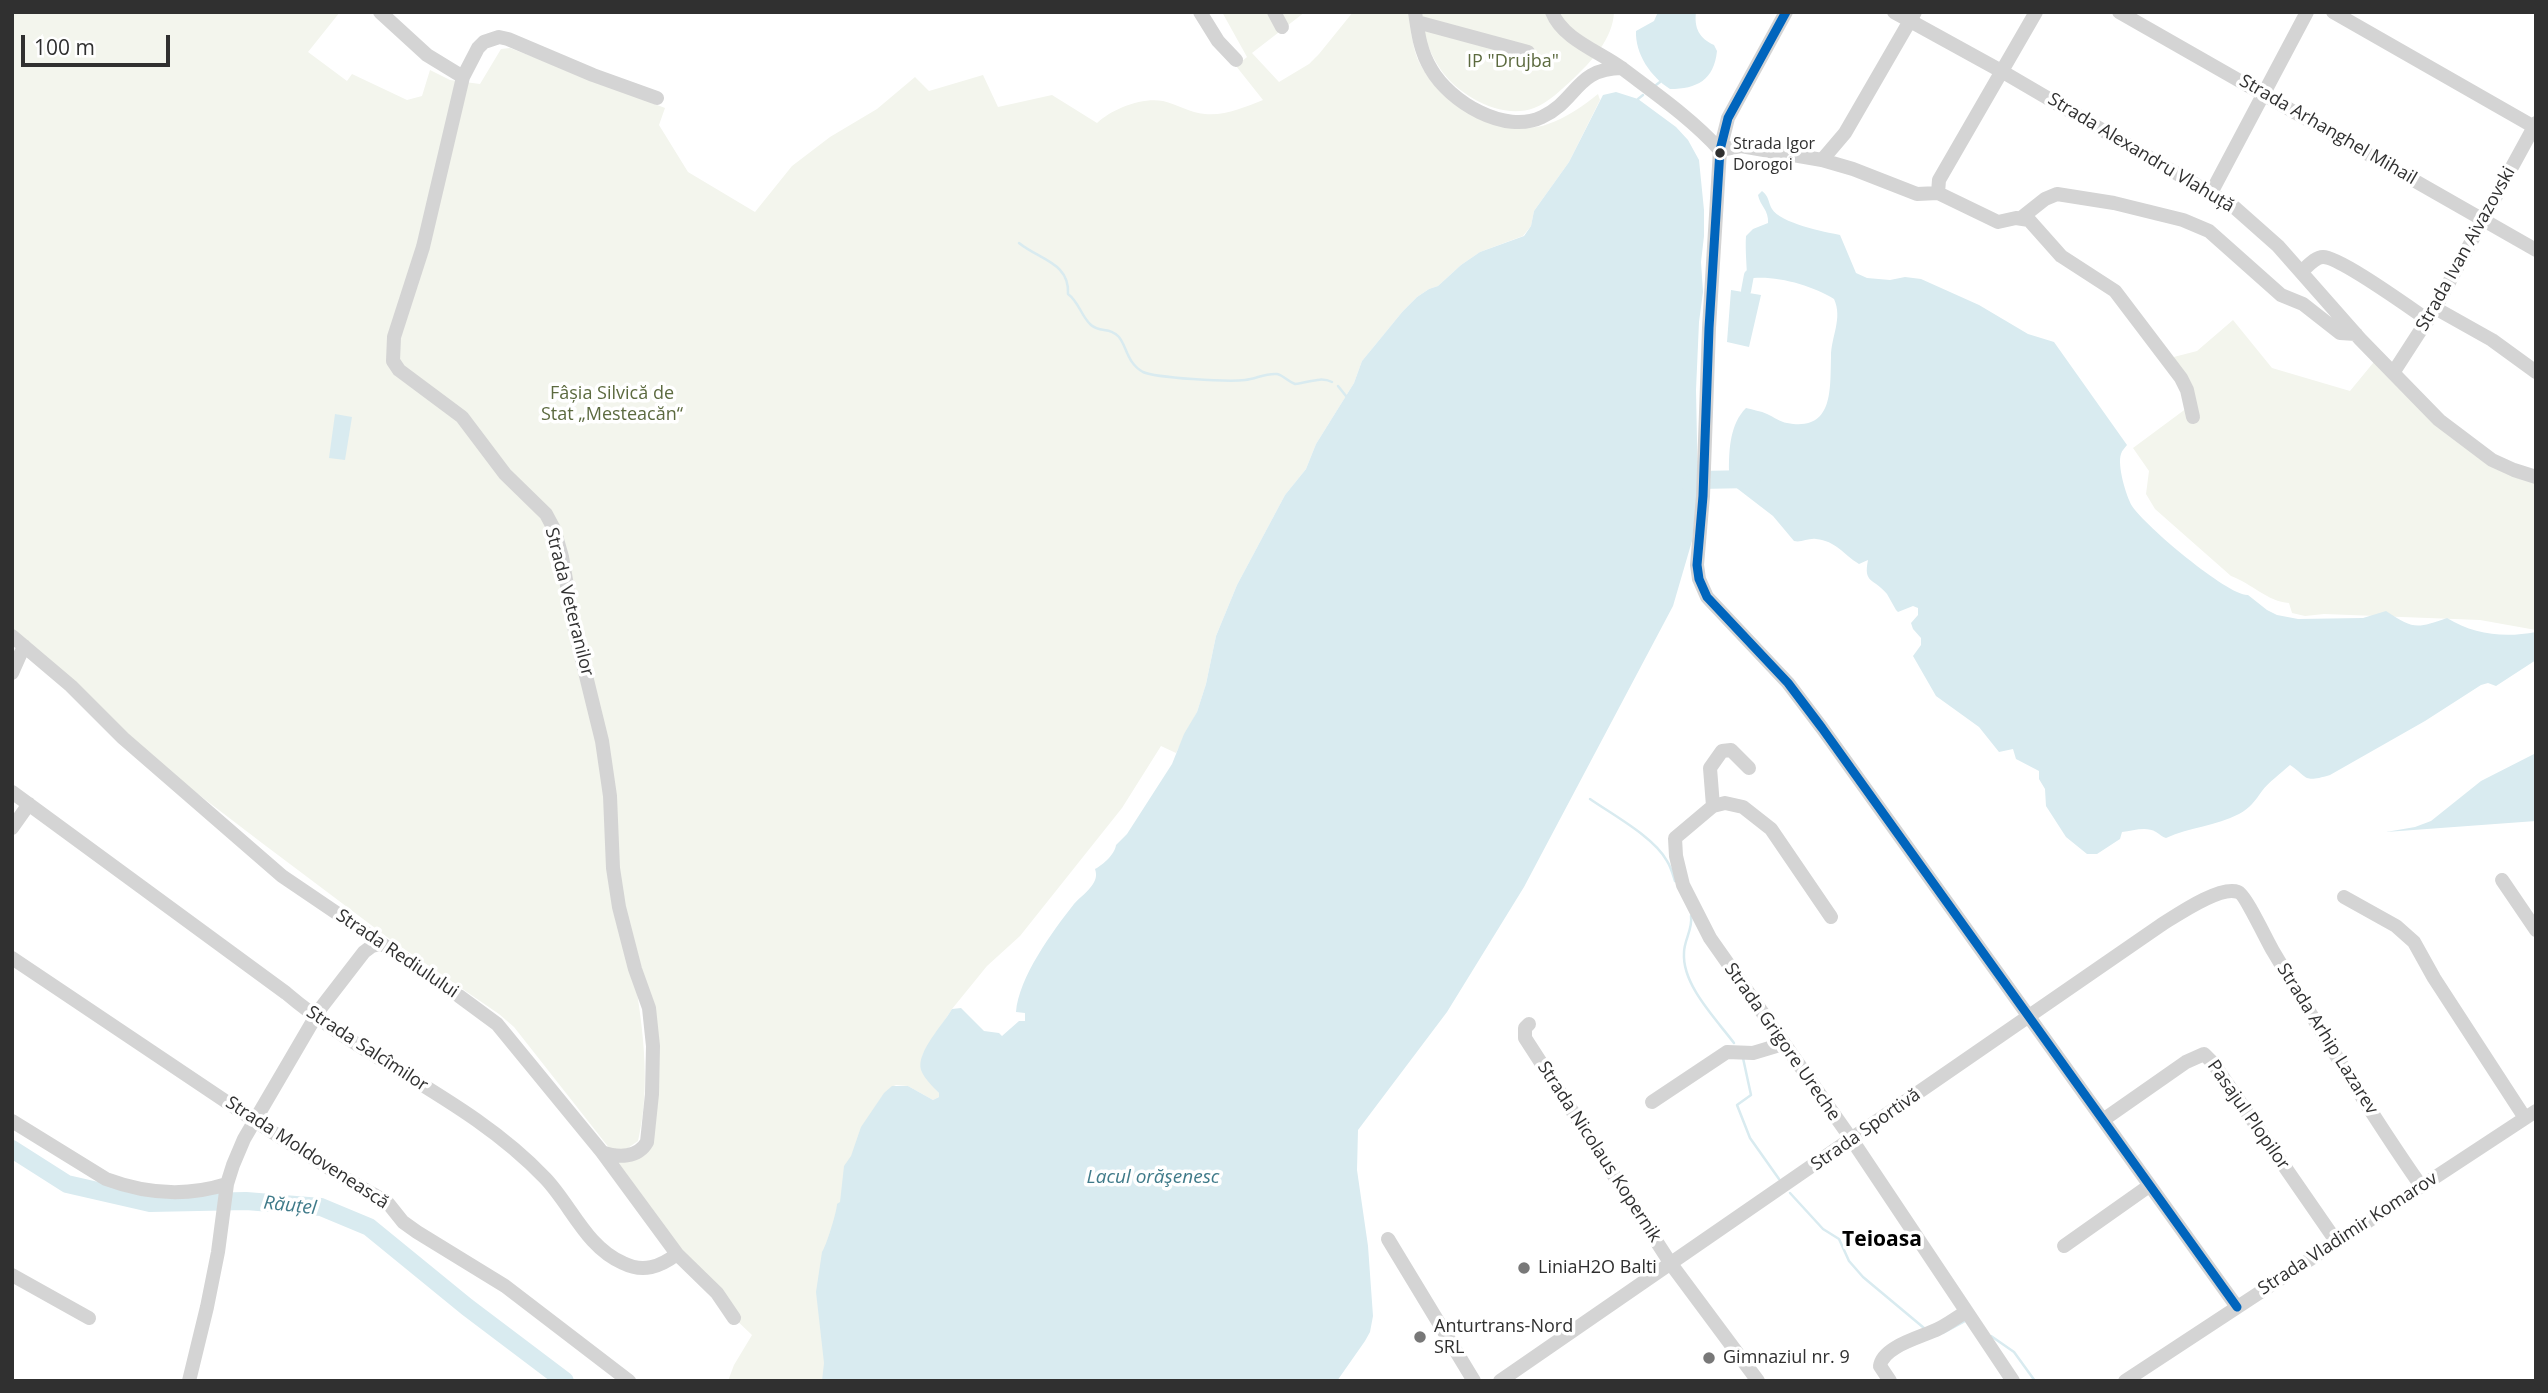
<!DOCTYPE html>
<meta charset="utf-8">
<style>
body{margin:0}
#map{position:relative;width:2548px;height:1393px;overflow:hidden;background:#fff;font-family:"Open Sans",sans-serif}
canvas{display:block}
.frame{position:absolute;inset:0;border:14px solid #303030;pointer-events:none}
.scale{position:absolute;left:21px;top:35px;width:149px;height:32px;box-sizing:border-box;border:4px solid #303030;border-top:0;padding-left:9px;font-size:21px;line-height:24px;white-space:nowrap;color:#303030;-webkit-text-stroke:5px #fff;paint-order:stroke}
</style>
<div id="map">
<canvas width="2548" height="1393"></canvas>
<div class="frame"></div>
<div class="scale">100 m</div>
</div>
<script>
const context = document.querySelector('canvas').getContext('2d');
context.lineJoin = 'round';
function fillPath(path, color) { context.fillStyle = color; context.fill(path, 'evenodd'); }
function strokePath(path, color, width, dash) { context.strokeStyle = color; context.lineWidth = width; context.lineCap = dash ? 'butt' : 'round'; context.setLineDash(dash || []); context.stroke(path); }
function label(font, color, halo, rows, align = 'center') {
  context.font = font + ' "Open Sans",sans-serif'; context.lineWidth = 7; context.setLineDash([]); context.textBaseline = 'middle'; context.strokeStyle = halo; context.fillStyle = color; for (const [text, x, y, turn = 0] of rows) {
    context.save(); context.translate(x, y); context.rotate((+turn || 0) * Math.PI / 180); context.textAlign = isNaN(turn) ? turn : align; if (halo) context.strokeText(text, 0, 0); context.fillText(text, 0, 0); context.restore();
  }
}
fillPath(new Path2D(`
 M12 12H340L308 52 347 81 352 74 407 100 422 96 430 70 450 80 480 84 501 49 510 48 665 108 659 125 688 172 755 212 792 166 830 137 877 109 915 77 929 91 983 75 998 107 1052 95 1097 123C1112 109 1142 97 1163 101 1177 104 1190 113 1205 114 1225 116 1245 107 1263 100L1236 66 1247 57 1222 12H1305L1252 53 1279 82 1309 64 1319 54 1353 12H1409C1411 29 1412 49 1420 64 1439 101 1507 140 1548 124 1566 118 1583 106 1598 94L1600 100 1569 162 1534 211 1531 226 1523 236 1480 252 1461 265 1438 286 1429 289 1417 297 1403 311 1362 361 1354 383 1316 444 1306 469 1285 495 1237 585 1216 636 1206 684 1197 712 1176 753 1161 746 1122 808 1020 936 987 966 952 1009 923 1054 921 1070 939 1093V1097L933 1100 908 1086 896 1085C882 1091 870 1115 864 1130 859 1144 860 1155 851 1167V1179L846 1203 833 1235 820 1291 829 1374 828 1381H728L734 1365 752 1335 734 1318 721 1300 677 1254 602 1152 626 1155 643 1148C652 1107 658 1049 649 1007 645 988 636 969 630 951 630 965 636 983 638 999 645 1046 649 1095 638 1141L625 1150 610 1149 514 1027 499 1014 391 940 262 843 177 778 106 714 12 643Z
 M1412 12H1614C1613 39 1591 62 1573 79 1562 89 1548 103 1534 108 1502 120 1459 96 1441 70 1428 52 1424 31 1412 12Z
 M2233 320 2272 368 2350 391 2378 357 2428 410 2502 465 2536 475V630L2480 620 2324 614 2305 616 2292 613 2289 603C2268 602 2251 583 2231 576L2155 509 2146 494 2149 471 2133 448 2191 405 2166 359 2197 351Z`), '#f3f5ed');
fillPath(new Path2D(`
 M1658 12H1696C1694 28 1699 38 1714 45L1717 51C1714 80 1697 89 1670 89 1651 77 1635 54 1636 31L1654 21Z
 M1616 92 1638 99 1676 127 1688 140 1699 160 1704 210V236L1701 262 1703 292 1699 322 1696 390 1698 490 1692 541 1673 606 1524 887 1447 1012 1358 1130 1357 1170 1368 1246 1373 1316 1370 1332 1365 1341 1337 1381H822L824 1363 816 1292 822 1252C826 1247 837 1211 837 1204L840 1202 844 1166 851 1156 861 1127 884 1093 892 1086H908L933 1100 939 1097V1093C933 1087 924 1078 921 1070 916 1052 943 1025 952 1009L961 1008 984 1031 999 1033 1002 1036 1019 1021H1025V1013L1016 1012C1019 977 1052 932 1074 904 1080 897 1088 892 1093 884 1096 879 1097 875 1095 869 1103 865 1115 854 1116 845L1127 834 1172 764 1184 734 1197 712 1206 684 1216 636 1237 585 1285 495 1306 469 1316 444 1354 383 1362 361 1403 311 1417 297 1429 289 1438 286 1461 265 1480 252 1524 236 1531 226 1534 211 1569 162 1603 95Z
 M1762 191C1769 196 1768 202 1772 209 1780 223 1825 232 1840 235L1856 273 1867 278 1890 280 1905 277 1921 279 1979 305 2028 334 2054 342 2127 445C2125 448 2122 450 2121 454 2117 465 2126 496 2132 506 2145 526 2228 596 2248 595L2267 610 2277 615 2298 619 2363 618 2386 611C2413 629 2416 629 2447 618 2474 635 2505 638 2536 632V660L2496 686 2488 683 2481 685 2425 721 2330 775C2303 783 2309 778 2290 765 2282 772 2268 783 2262 791 2255 801 2250 808 2239 814 2216 826 2190 827 2166 838 2162 837 2160 834 2156 832 2146 826 2133 831 2122 832L2120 839 2097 854H2087L2066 837 2046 806 2045 789 2039 779V771L2016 759 2013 749 1999 752 1979 727 1936 696 1913 656 1921 645V638L1913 629 1911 623 1918 615V608L1913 606 1898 612 1896 610C1893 605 1890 599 1887 594 1874 578 1863 584 1868 560L1859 564C1843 554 1836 541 1816 539 1808 538 1801 543 1794 541L1773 516 1734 486V482L1730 480 1733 473 1729 471C1729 449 1730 424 1746 408 1753 410 1761 411 1767 414 1774 417 1780 422 1787 423 1834 432 1830 389 1831 357 1831 336 1843 319 1834 299 1812 285 1772 274 1747 279 1747 266 1745 251 1746 236L1753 229 1768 223C1769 210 1760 206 1758 195Z
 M1731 290 1761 295 1749 347 1727 342Z
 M335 414 352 417 345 460 329 458Z
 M2536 753V821L2386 832 2415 827 2431 821 2481 781Z`), '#d9ebf0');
strokePath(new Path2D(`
 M1656 85 1660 82
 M1638 99 1643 95
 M1019 243C1040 260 1070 263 1068 294 1079 302 1081 316 1091 325 1100 333 1110 327 1119 337 1127 347 1127 363 1143 372 1156 378 1228 382 1245 380 1256 379 1265 373 1277 374 1283 375 1287 381 1295 384 1308 383 1320 376 1332 382
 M1338 386 1346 396
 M1590 799C1613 815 1654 837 1667 861 1671 867 1673 875 1675 881
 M1691 916C1693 929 1684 940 1684 953 1682 985 1716 1019 1734 1043
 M1743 1058 1751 1095 1737 1105 1750 1138 1779 1179
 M1790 1193 1823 1229 1839 1239 1849 1261 1863 1277 1924 1328
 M1943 1333 1967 1320
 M1991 1336 2014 1352 2035 1381`), '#d9ebf0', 2.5);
strokePath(new Path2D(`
 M1746 291 1749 275`), '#d9ebf0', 10);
strokePath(new Path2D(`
 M1690 484 1698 480 1752 479
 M12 1149 67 1184 150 1203 246 1201 321 1207 369 1227 467 1307 565 1381`), '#d9ebf0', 18);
strokePath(new Path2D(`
 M380 12 427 55 463 77
 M1200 12 1218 41 1236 60
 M1274 12 1282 27
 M1415 12C1418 33 1420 51 1431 69 1450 102 1505 135 1542 117 1577 101 1576 68 1622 68
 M1552 12C1563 40 1601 52 1623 69 1656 94 1692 119 1720 150
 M1786 12 1728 118 1720 150 1709 328 1703 496 1697 565 1699 579 1707 597 1788 683 1822 728 2237 1307
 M1894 12 2003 72 2234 207 2278 246 2360 339 2439 420 2492 460 2514 470 2536 477
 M2119 12 2536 250
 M2333 12 2536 128
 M1417 22 1528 52
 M1720 150 1741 146 1822 160 1853 169 1917 194 1938 193 1998 222 2016 218 2029 220 2061 256 2115 291 2181 378 2187 390 2193 417
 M1822 160 1845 133 1915 12
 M1938 193 1939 180 2036 12
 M2211 193 2307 12
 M2021 218 2045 199 2057 194 2114 203 2183 220 2209 231 2281 295 2303 304 2340 333 2356 334
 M2301 272C2307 267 2315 257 2323 257 2340 257 2410 308 2428 320
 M2435 308 2492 340 2536 372
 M2393 373 2435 308 2536 123
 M12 636 71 686 123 738 282 876 459 996 497 1024 602 1152 677 1254 717 1293 734 1318
 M12 673 24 646
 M12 792 286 993C367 1062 471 1100 545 1178 571 1205 586 1247 623 1263 643 1273 660 1267 677 1254
 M1713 806 1710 768 1722 751 1731 750 1749 768
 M12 828 29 804
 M2502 880 2536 930
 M2344 897 2396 926 2414 942 2434 978 2525 1118
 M1831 917 1771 829 1743 807 1725 803 1713 806 1675 838 1676 856 1683 885 1710 938 1852 1140 2013 1381
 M12 958 255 1121 348 1180 387 1202 403 1222 417 1232 505 1286 629 1381
 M1529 1024 1525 1028V1038L1671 1264 1758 1381
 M1652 1102 1727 1052 1753 1053 1783 1044
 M2103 1120 2186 1062 2204 1054 2213 1063 2336 1241
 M12 1121 106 1179C146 1194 186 1197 227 1184
 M602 1152C618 1158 638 1158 647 1142L652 1094 653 1046 649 1008 635 969 619 907 613 868 610 796 602 741 575 631 562 557 554 529 546 514 505 474 462 417 399 370 393 361 394 337 423 247 463 77 478 48 484 42 499 37 508 39 593 75 657 98
 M1388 1239 1474 1381
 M2064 1246 2149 1186
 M12 1275 89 1318
 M189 1381 207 1307 218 1252 227 1184 233 1165 244 1139 320 1009 364 952 372 946 381 944
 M1500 1381 2161 925C2177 915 2220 885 2238 892 2245 894 2267 941 2273 951 2320 1030 2368 1110 2421 1186
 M1890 1381 1880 1366C1883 1346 1922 1337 1938 1329 1948 1324 1957 1317 1966 1312
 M2125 1381 2536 1111`), '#d4d4d4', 14);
strokePath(new Path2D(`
 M1786 12 1728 118 1720 150 1709 328 1703 496 1697 565 1699 579 1707 597 1788 683 1822 728 2237 1307`), '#0065bd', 9);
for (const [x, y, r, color] of [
 [1720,153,6,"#303030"],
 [1524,1268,7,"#787878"],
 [1420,1337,7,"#787878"],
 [1709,1358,7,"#787878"]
]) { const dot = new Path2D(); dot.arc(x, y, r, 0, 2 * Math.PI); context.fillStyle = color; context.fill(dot); strokePath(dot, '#fff', 2.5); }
label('16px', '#303030', '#fff', [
 ["Strada Igor",1733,144],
 ["Dorogoi",1733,165]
], 'left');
label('18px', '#5c6a3f', '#fff', [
 ["IP \"Drujba\"",1513,62],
 ["Fâșia Silvică de",612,394],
 ["Stat „Mesteacăn“",612,415]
]);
label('18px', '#303030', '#fff', [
 ["Strada Arhanghel Mihail",2328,130,30],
 ["Strada Аlexandru Vlahuță",2141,153,31],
 ["Strada Ivan Aivazovski",2466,249,-61],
 ["Strada Veteranilor",569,602,76],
 ["Strada Rediulului",397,954,34],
 ["Strada Arhip Lazarev",2327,1039,58],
 ["Strada Grigore Ureche",1782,1042,55],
 ["Strada Salcîmilor",367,1049,33],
 ["Pasajul Plopilor",2248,1115,55],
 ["Strada Sportivă",1866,1130,-35],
 ["Strada Nicolaus Kopernik",1599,1152,57],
 ["Strada Moldovenească",307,1153,33],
 ["Strada Vladimir Komarov",2348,1234,-33]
]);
label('18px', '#303030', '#fff', [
 ["LiniaH2O Balti",1538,1268],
 ["Anturtrans-Nord",1434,1327],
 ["SRL",1434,1348],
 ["Gimnaziul nr. 9",1723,1358]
], 'left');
label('italic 19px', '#3f7a89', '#fff', [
 ["Lacul orăşenesc",1153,1178],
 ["Răuțel",290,1206,6]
]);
label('bold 21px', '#000', '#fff', [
 ["Teioasa",1882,1240]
]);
</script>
